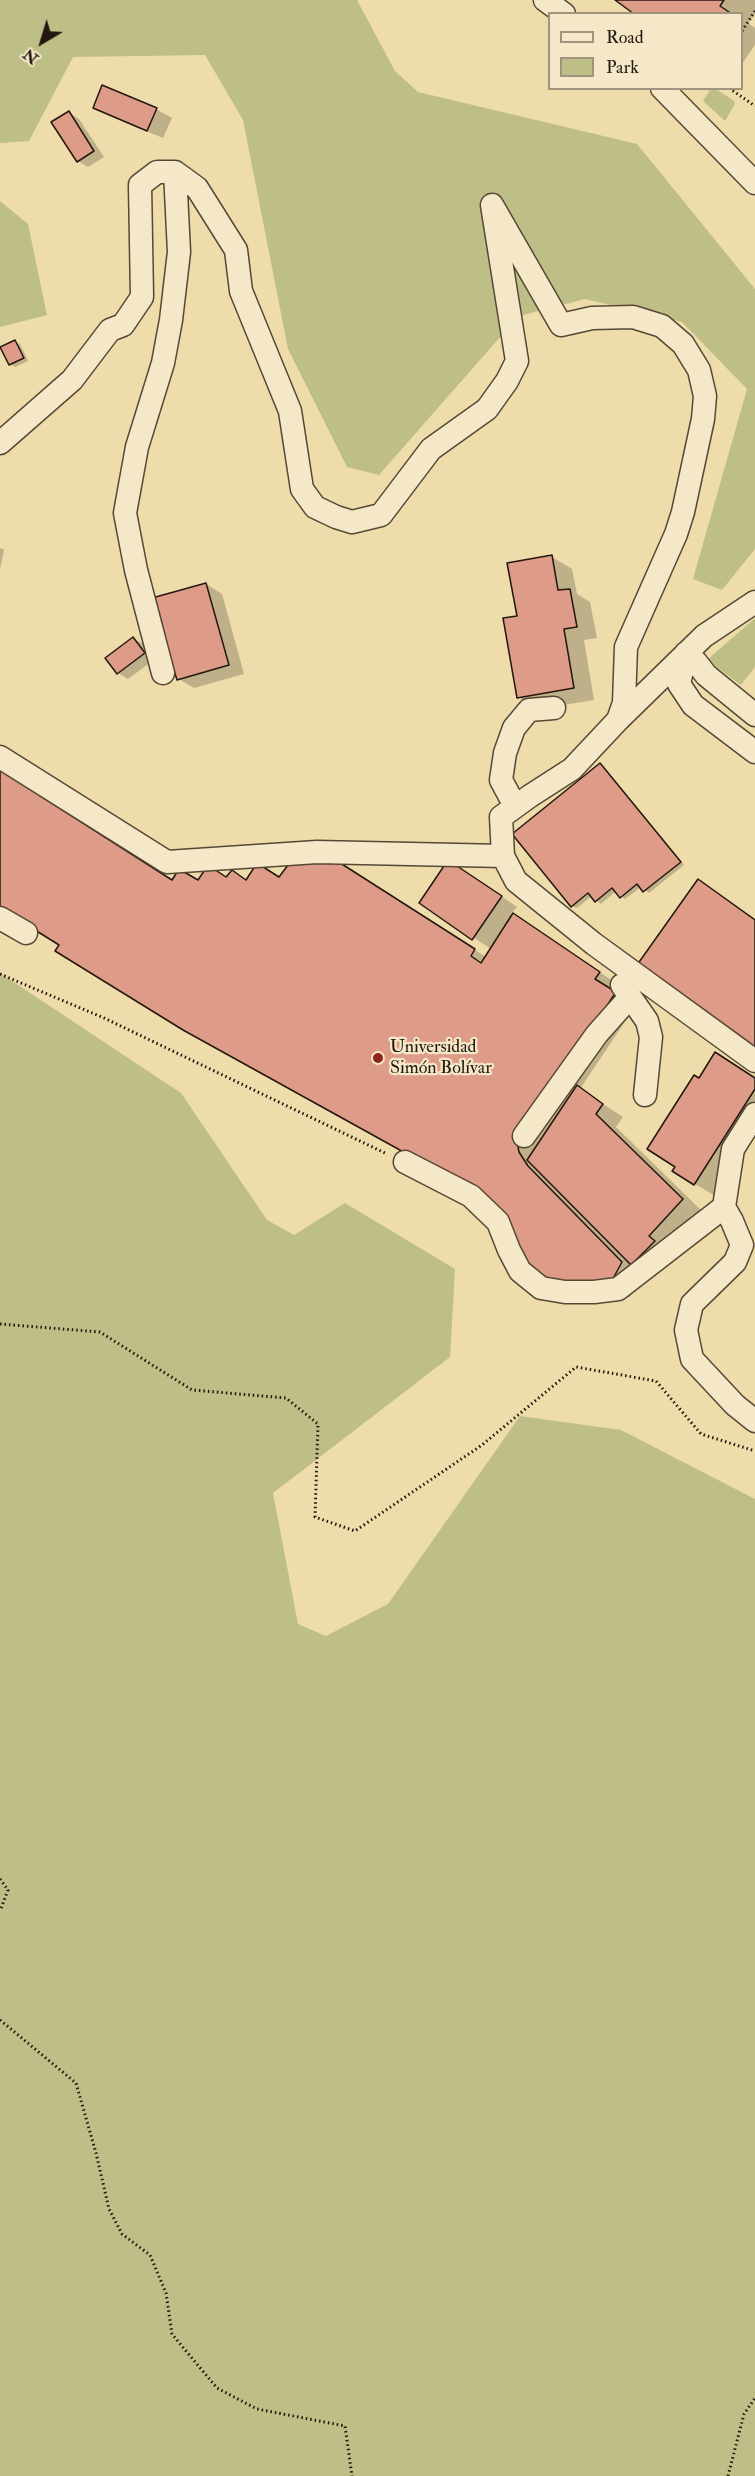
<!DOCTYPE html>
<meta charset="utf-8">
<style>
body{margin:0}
#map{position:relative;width:755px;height:2476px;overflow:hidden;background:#eedcab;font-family:"IM FELL Double Pica",serif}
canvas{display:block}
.legend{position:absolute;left:548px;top:12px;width:195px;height:78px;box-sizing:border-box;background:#f4e8c8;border:2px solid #a0947e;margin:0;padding:8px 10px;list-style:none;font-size:18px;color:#23170f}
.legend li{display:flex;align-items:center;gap:12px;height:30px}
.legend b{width:30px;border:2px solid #a0947e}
.north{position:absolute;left:12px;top:12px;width:60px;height:60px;-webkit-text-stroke:4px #f4e8c8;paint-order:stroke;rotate:218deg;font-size:16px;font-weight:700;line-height:24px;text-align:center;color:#23170f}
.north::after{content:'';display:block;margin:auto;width:21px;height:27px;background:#23170f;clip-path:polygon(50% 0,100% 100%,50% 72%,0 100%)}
</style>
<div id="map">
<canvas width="755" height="2476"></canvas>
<ul class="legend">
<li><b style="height:8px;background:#f4e8c8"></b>Road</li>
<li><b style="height:16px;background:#bebf86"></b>Park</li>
</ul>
<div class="north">N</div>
</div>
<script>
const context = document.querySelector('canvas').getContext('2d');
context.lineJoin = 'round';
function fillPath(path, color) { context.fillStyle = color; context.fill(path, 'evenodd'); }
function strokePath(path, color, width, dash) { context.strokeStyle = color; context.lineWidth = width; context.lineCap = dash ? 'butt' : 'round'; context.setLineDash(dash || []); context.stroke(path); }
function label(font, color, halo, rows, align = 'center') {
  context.font = font + ' "IM FELL Double Pica",serif'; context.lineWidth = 4.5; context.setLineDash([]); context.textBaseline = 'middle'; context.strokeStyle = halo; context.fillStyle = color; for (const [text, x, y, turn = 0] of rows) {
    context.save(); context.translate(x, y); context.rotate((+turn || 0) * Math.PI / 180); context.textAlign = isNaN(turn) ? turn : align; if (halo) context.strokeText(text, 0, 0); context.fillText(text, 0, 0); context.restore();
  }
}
fillPath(new Path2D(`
 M0 0H357L395 71 418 92 637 144 755 289V549L722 590 693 579 747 389 682 322 585 299 523 315 501 336 379 475 347 467 288 349 243 120 205 55 73 57 29 141 0 143Z
 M716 89 734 101 735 104 725 121 703 101 710 90Z
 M0 201 28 224 47 315 0 327Z
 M755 618V667L741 685 707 660Z
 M0 973 181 1093 267 1220 294 1235 345 1203 455 1269 450 1357 273 1493 298 1624 326 1636 388 1604 520 1416 621 1430 755 1499V2476H0Z`), '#bebf86');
fillPath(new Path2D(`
 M617 0H755V14L748 23 755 28V45L742 64V14H637Z
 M95 107 156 109 172 118 163 138 110 116Z
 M69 113 79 119 104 157 88 167 78 161Z
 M15 342 20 344 28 361 15 367 10 364Z
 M0 548 4 550 0 569Z
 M552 557 572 569 577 594 590 602 597 638 584 640 594 700 539 709 518 697V617Z
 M206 584 222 594 244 674 194 688 179 679Z
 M133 639 144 644 155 659 128 679 118 673Z
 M600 765 605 768 684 865 649 893 641 887 625 899 616 891 601 904 592 896 577 908 572 906Z
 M464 871 517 907 511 914 619 985 636 1005 580 1089 623 1117 616 1127 703 1212 642 1275 630 1297 597 1296 485 1196 61 945 0 906 173 881 199 882 228 878 247 881 355 873 486 957 491 949 421 903Z
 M736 1066 755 1078V1133L715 1196 674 1171 699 1080Z`), '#0003');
const building = new Path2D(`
 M615 0H724L720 6 732 14H634Z
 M102 85 157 108 147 131 93 108Z
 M69 111 94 151 77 162 51 122Z
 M15 340 24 358 9 365 0 347Z
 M552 555 558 590 570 589 577 627 564 629 574 688 517 698 503 618 517 616 507 563Z
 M206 583 229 665 177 680 152 598Z
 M133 637 145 653 117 674 105 658Z
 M600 763 681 862 643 892 637 884 620 898 612 888 595 902 588 893 571 907 512 834Z
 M0 770 172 880 179 869 198 880 208 865 226 877 232 870 246 880 257 863 279 877 294 857 334 859 475 949 471 956 481 963 513 913 600 972 595 979 616 992 517 1141 519 1152 528 1166 622 1262 609 1286 544 1280 532 1270 483 1196 183 1030 55 951 59 945 0 908Z
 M448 860 502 896 472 940 419 903Z
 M698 879 755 920V1049L637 965Z
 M715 1052 755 1078V1089L694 1185 672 1171 675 1167 647 1149 694 1075 699 1078Z
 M577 1085 603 1104 596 1114 683 1199 649 1236 655 1241 631 1265 527 1160Z`);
fillPath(building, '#de9b87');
strokePath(building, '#23170f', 1.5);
const minor = new Path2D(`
 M545 0 564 14
 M662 88 755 183
 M0 443 72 380 110 330 123 325 142 297 140 185 157 172H175L197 188 236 250 241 291 290 411 302 489 315 507 336 517 352 522 381 515 431 449 487 409 507 381 517 361 492 205 561 325 592 318 633 317 662 326 683 344 699 370 705 396 703 419 683 512 676 534 626 647 624 703 618 720
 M755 602 704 636 618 720 572 769 530 796 501 817 503 856 516 881 594 944 755 1061
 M686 653 679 684 693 705 755 752
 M683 666 696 662 706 675 755 715
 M163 673 136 570 125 513 137 447 163 363 171 320 179 252 175 172
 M0 757 167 862 317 852 503 856
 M515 806 501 780 505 753 514 728 529 710 554 708
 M0 918 26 933
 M622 985 647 1021 651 1037 645 1095
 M524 1136 597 1034 630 997
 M405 1162 471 1196 498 1222 509 1250 520 1271 541 1288 565 1292H594L618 1289 724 1207 733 1149 755 1114
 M724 1207 732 1221 742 1245 735 1262 692 1304 686 1330 692 1359 735 1405 755 1421`);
strokePath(minor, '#564836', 25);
strokePath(new Path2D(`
 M742 31 755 11
 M729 88 755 106
 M0 974 104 1018 387 1154
 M0 1324 100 1332 192 1390 286 1398 318 1424 315 1517 355 1531 482 1445 576 1367 656 1381 701 1434 755 1451
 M0 1879 8 1890 0 1911
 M0 2020 76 2083 96 2153 109 2209 122 2234 150 2255 166 2293 172 2334 191 2357 217 2388 257 2409 345 2426 352 2476
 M728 2476 744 2414 755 2398`), '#23170f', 3, [1.5, 3]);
strokePath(minor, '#f4e8c8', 22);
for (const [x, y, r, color] of [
 [378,1058,6,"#8f2418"]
]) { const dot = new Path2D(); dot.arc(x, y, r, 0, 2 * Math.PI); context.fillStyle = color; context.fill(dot); strokePath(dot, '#f4e8c8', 2); }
label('18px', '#23170f', '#f4e8c8', [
 ["Universidad",390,1048],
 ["Simón Bolívar",390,1069]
], 'left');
</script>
